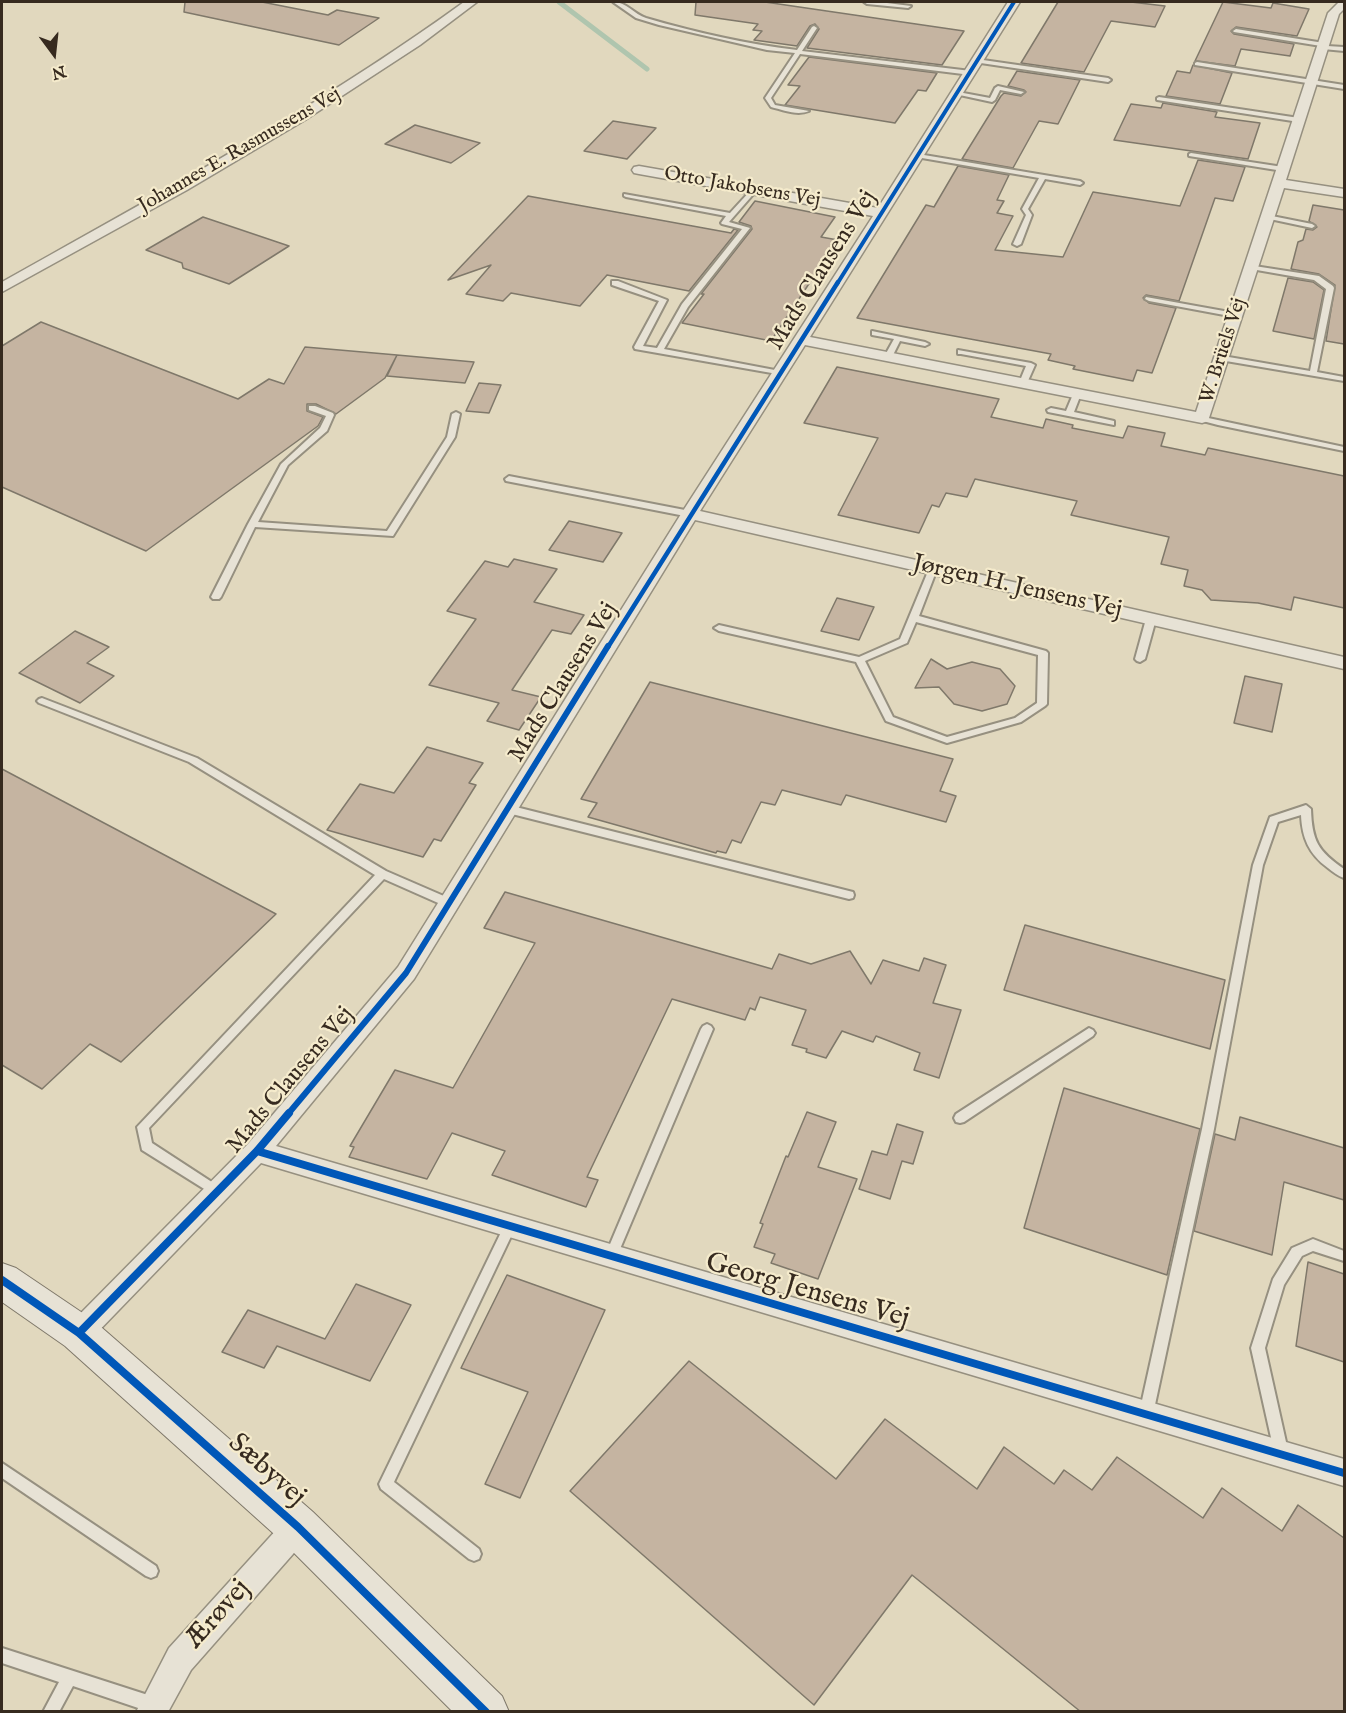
<!DOCTYPE html>
<meta charset="utf-8">
<style>
body{margin:0}
#map{position:relative;width:1346px;height:1713px;overflow:hidden;background:#e1d8be;font-family:"IM FELL English",serif}
canvas{display:block}
.frame{position:absolute;inset:0;border:3px solid #362a1f;pointer-events:none}
.north{position:absolute;left:24px;top:24px;width:60px;height:60px;-webkit-text-stroke:4px #f5ebcc;paint-order:stroke;rotate:165deg;font-size:16px;font-weight:700;line-height:24px;text-align:center;color:#362a1f}
.north::after{content:'';display:block;margin:auto;width:21px;height:27px;background:#362a1f;clip-path:polygon(50% 0,100% 100%,50% 72%,0 100%)}
</style>
<div id="map">
<canvas width="1346" height="1713"></canvas>
<div class="frame"></div>
<div class="north">N</div>
</div>
<script>
const context = document.querySelector('canvas').getContext('2d');
context.lineJoin = 'round';
function strokePath(path, color, width, dash) { context.strokeStyle = color; context.lineWidth = width; context.lineCap = dash ? 'butt' : 'round'; context.setLineDash(dash || []); context.stroke(path); }
function fillPath(path, color) { context.fillStyle = color; context.fill(path, 'evenodd'); }
function label(font, color, halo, rows, align = 'center') {
  context.font = font + ' "IM FELL English",serif'; context.lineWidth = 4.5; context.setLineDash([]); context.textBaseline = 'middle'; context.strokeStyle = halo; context.fillStyle = color; for (const [text, x, y, turn = 0] of rows) {
    context.save(); context.translate(x, y); context.rotate((+turn || 0) * Math.PI / 180); context.textAlign = isNaN(turn) ? turn : align; if (halo) context.strokeText(text, 0, 0); context.fillText(text, 0, 0); context.restore();
  }
}
strokePath(new Path2D(`
 M559 2 647 69`), '#afc5ae', 5);
const building = new Path2D(`
 M185 2H262L328 15 337 10 379 18 339 45 184 12Z
 M696 2H765L964 31 942 65 807 48 819 29 815 24 810 26 797 46 754 40 762 31 753 30 758 24 695 15Z
 M1058 2H1131L1165 6 1155 27 1111 21 1084 72 1021 63Z
 M1223 2 1271 8 1273 3 1309 9 1297 36 1236 27 1231 31 1234 34 1294 44 1290 56 1241 49 1235 66 1195 61Z
 M809 57 937 73 926 91 918 90 895 123 785 105 800 86 788 85Z
 M1193 65 1232 73 1220 104 1166 96 1177 71 1190 73Z
 M1017 71 1080 80 1058 124 1039 121 1013 168 962 159 1001 96 1004 93 1021 96 1026 92 1024 90 1008 86Z
 M1163 103 1217 112 1215 117 1260 123 1248 159 1114 140 1131 104 1161 108Z
 M613 121 656 128 627 159 584 151Z
 M415 125 480 143 451 163 385 144Z
 M1198 160 1245 167 1233 201 1215 198 1179 301 1146 295 1143 298 1149 303 1176 308 1152 373 1137 370 1133 381 1073 369 1075 366 1048 360 1051 354 857 318 926 205 934 207 958 166 1009 175 997 200 1004 201 997 213 1013 216 995 250 1063 257 1093 192 1180 206Z
 M528 196 731 233 734 229 738 230 689 291 607 275 580 306 511 293 503 301 466 294 491 265 448 280Z
 M755 201 835 217 821 237 838 240 771 341 682 323 704 294H701L752 229 751 226 739 222Z
 M1313 205 1344 210V344L1326 341 1335 285 1319 274 1291 269 1298 242 1303 240 1306 229 1313 230 1317 227 1309 221Z
 M203 217 289 246 229 284 183 268 182 263 146 250Z
 M1288 278 1313 282 1324 290 1314 339 1273 331Z
 M41 322 238 399 269 379 284 384 305 347 397 355 385 378 336 414 316 404H307V411L323 417 318 426 146 551 2 487V346Z
 M397 355 474 362 465 383 387 376Z
 M837 367 999 399 991 417 1043 428 1046 419 1073 425 1072 428 1123 438 1128 426 1165 433 1161 446 1205 455 1208 448 1344 476V608L1294 597 1291 610 1258 603 1211 600 1202 590 1184 586 1188 570 1161 564 1169 537 1071 515 1077 501 975 479 967 497 946 493 939 507 932 505 919 533 838 515 878 438 804 423Z
 M479 383 501 385 489 413 466 411Z
 M569 521 622 533 603 562 549 550Z
 M514 559 557 569 534 602 584 615 571 634 552 630 512 690 541 697 519 730 487 721 499 703 429 685 476 619 447 611 485 561 508 567Z
 M837 598 874 607 859 640 821 631Z
 M75 631 109 647 87 663 114 676 80 703 19 673Z
 M931 659 947 669 972 662 1000 669 1015 686 1007 704 982 711 954 704 939 687 915 688Z
 M1245 676 1282 684 1272 732 1234 723Z
 M650 682 953 759 940 791 956 796 946 822 846 795 841 805 782 790 775 805 761 802 741 843 732 840 726 853 717 851 716 853 588 817 597 803 581 799Z
 M427 747 483 763 469 783 476 785 441 841 434 839 423 857 327 830 360 784 394 793Z
 M2 769 276 914 121 1062 90 1044 42 1089 2 1065Z
 M505 892 772 969 779 954 811 964 850 951 871 984 883 960 919 971 924 958 946 965 933 1003 961 1010 939 1078 914 1070 920 1053 876 1036 873 1042 842 1031 826 1058 806 1052 807 1049 792 1045 806 1010 760 997 755 1010 750 1008 745 1020 672 999 587 1177 598 1180 586 1207 492 1175 505 1151 452 1133 427 1179 349 1157 354 1147 350 1146 395 1070 453 1088 535 943 484 928Z
 M1025 925 1225 980 1210 1049 1004 990Z
 M1064 1088 1200 1129 1167 1275 1024 1228Z
 M807 1112 836 1122 818 1167 857 1179 818 1279 771 1263 775 1254 754 1247 763 1224 760 1223 786 1156 788 1157Z
 M1240 1117 1344 1148V1200L1284 1182 1272 1255 1194 1231 1215 1134 1235 1140Z
 M897 1124 923 1132 913 1164 902 1161 890 1199 859 1189 872 1151 887 1155Z
 M1308 1262 1344 1274V1362L1296 1346Z
 M507 1275 605 1310 520 1498 485 1484 528 1392 461 1368Z
 M356 1284 411 1305 370 1381 277 1346 264 1368 222 1352 248 1310 325 1339Z
 M689 1361 836 1479 885 1419 977 1489 1004 1447 1054 1484 1064 1470 1092 1490 1117 1457 1203 1518 1222 1488 1282 1531 1298 1505 1344 1538V1712H1081L912 1575 814 1705 570 1491Z`);
fillPath(building, '#c5b4a1');
strokePath(building, '#7f786a', 1.5);
const lane = new Path2D(`
 M613 2C625 1 634 14 646 18 694 32 746 44 797 50L812 27 814 26 817 28 802 51 971 71 974 73 971 75 800 54 771 98 775 105 809 111C797 116 783 110 771 107L765 98 795 53 767 50 659 25 636 18Z
 M864 2H879L911 6 908 8 867 4Z
 M1236 29 1324 43 1327 46 1344 47V51L1323 49 1321 46 1234 32 1233 31Z
 M976 59 1108 78 1111 80 1108 82 974 62 973 61Z
 M1197 62 1344 85V89L1195 65V63Z
 M998 86 1024 92 1021 94 1000 90 995 100 992 102 955 94 958 92 990 98 995 88Z
 M1159 97 1299 118 1302 120 1299 122 1157 100V98Z
 M1191 153 1283 167 1286 169 1283 171 1189 156V154Z
 M918 154 1080 181 1083 183 1080 185 1045 179 1028 209 1032 215 1021 244 1017 246 1013 244 1026 215 1022 209 1039 178 916 157 915 156Z
 M752 189 757 190 729 222 750 228 688 307 664 349 780 371 784 373 783 375 635 349 634 347 659 301 612 285V281H618L667 300 643 346 657 348 682 304 742 229 722 224 721 223 726 216 626 197 624 196V194L730 213Z
 M1267 215 1312 224 1315 226 1312 228 1265 218V216Z
 M1248 265 1319 276 1333 286 1334 288 1317 372 1344 377V381L1220 360V356H1223L1310 371 1326 289 1314 280 1251 269 1247 267Z
 M1146 297 1235 313 1239 315 1235 317 1149 301 1145 299Z
 M872 331 925 342 929 344 925 346 900 341 892 357 888 359 884 357 894 339 872 335Z
 M958 350 1031 363 1035 365 1027 383 1023 385 1019 383 1026 366 961 354H958Z
 M1074 392H1077L1081 394 1074 412 1114 421V425L1048 412 1047 410 1051 408 1066 411Z
 M309 406H315L333 413 334 415 327 431 288 465 258 522 387 531 447 437 452 414 456 412 460 414 455 437 393 536 255 527 221 597 219 599H213L211 597 248 524 281 464 320 428 326 416 309 410Z
 M1199 416 1344 447V451L1218 425 1199 420Z
 M509 476 690 511 694 514 690 517 506 481 505 479Z
 M933 566 937 569 919 616 1046 651 1048 653 1047 704 1045 706 1021 722 947 743 886 721 856 662 719 631 714 628 719 625 859 657 900 639 929 569ZM916 622 1038 655 1037 703 1015 718 947 737 893 717 865 661 907 643Z
 M1151 616 1156 619 1145 659 1140 662 1137 661 1135 659 1146 619Z
 M42 698 197 758 386 871 453 900 454 903 453 906H445L384 879 149 1128 152 1143 221 1188 223 1192 221 1196 217 1197 142 1150 137 1127 375 875 189 762 39 703 37 701 39 699Z
 M508 805 849 891 853 892 854 895 853 898 849 899 504 812 503 809 504 806Z
 M1306 805 1311 809C1312 841 1318 851 1344 869V878C1338 876 1333 872 1328 868 1309 854 1302 838 1301 815L1278 822 1263 865 1214 1129 1153 1414 1151 1419 1146 1420 1141 1419 1139 1414 1202 1129 1253 865 1270 817Z
 M707 1024 711 1026 713 1029 617 1256 616 1260 611 1262 606 1260 605 1256 701 1029 703 1026Z
 M1089 1028 1093 1030 1095 1033 1093 1036 964 1122 960 1123 956 1122 954 1118 956 1114Z
 M510 1220 514 1222 516 1226 394 1482 479 1549 481 1554 479 1559 474 1561 469 1559 381 1489 379 1484 506 1222Z
 M1313 1239 1344 1251V1261L1313 1251 1302 1256 1284 1285 1265 1348 1288 1451 1286 1456 1281 1458 1276 1456 1274 1451 1251 1348 1273 1279 1292 1248Z
 M2 1463 156 1566 158 1571 156 1576 151 1578 146 1576 2 1478Z
 M2 1648 154 1697 159 1700 162 1705 159 1710 150 1712 73 1686 59 1712H43L59 1682 2 1663Z`);
const street = new Path2D(`
 M464 2H477L420 45 305 120 187 190 2 292V282C159 194 318 108 464 2Z
 M1008 2H1020L810 337 1196 412 1328 13 1339 2H1344V9L1339 14 1286 180 1344 189V197L1284 188 1208 421 1202 423 805 345 700 511 1344 657V669L695 520 414 979 276 1146 1344 1459V1486L261 1163 88 1342 79 1345 70 1342 66 1333 70 1324 248 1144 398 967 681 514 873 216 639 174 634 173 632 170 634 167 639 166 878 208Z
 M298 1513 308 1517 312 1527 308 1537 191 1670 168 1712H136L169 1648 288 1517Z`);
const secondary = new Path2D(`
 M2 1263 16 1268 93 1320 313 1512 502 1696 509 1712H453L283 1542 65 1346 2 1302Z`);
strokePath(lane, '#969080', 4);
strokePath(street, '#969080', 3);
strokePath(secondary, '#7f786a', 2);
fillPath(lane, '#e7e2d5');
fillPath(street, '#e7e2d5');
fillPath(secondary, '#e7e2d5');
strokePath(new Path2D(`
 M837 284 1014 2`), '#0057b8', 4);
strokePath(new Path2D(`
 M608 647 838 282`), '#0057b8', 4.5);
strokePath(new Path2D(`
 M288 1114 406 973 608 646`), '#0057b8', 6);
strokePath(new Path2D(`
 M257 1151 1344 1473
 M2 1280 79 1333 298 1527 486 1712
 M79 1333 257 1151 289 1113`), '#0057b8', 8);
label('20px', '#362a1f', '#f5ebcc', [
 ["Johannes E. Rasmussens Vej",240,151,-30],
 ["Otto Jakobsens Vej",742,188,10],
 ["W. Brüels Vej",1224,351,-72]
]);
label('24px', '#362a1f', '#f5ebcc', [
 ["Mads Clausens Vej",823,271,-58],
 ["Jørgen H. Jensens Vej",1017,588,13],
 ["Mads Clausens Vej",564,683,-58],
 ["Mads Clausens Vej",291,1081,-50]
]);
label('28px', '#362a1f', '#f5ebcc', [
 ["Georg Jensens Vej",807,1292,16],
 ["Sæbyvej",266,1471,42],
 ["Ærøvej",219,1615,-48]
]);
</script>
